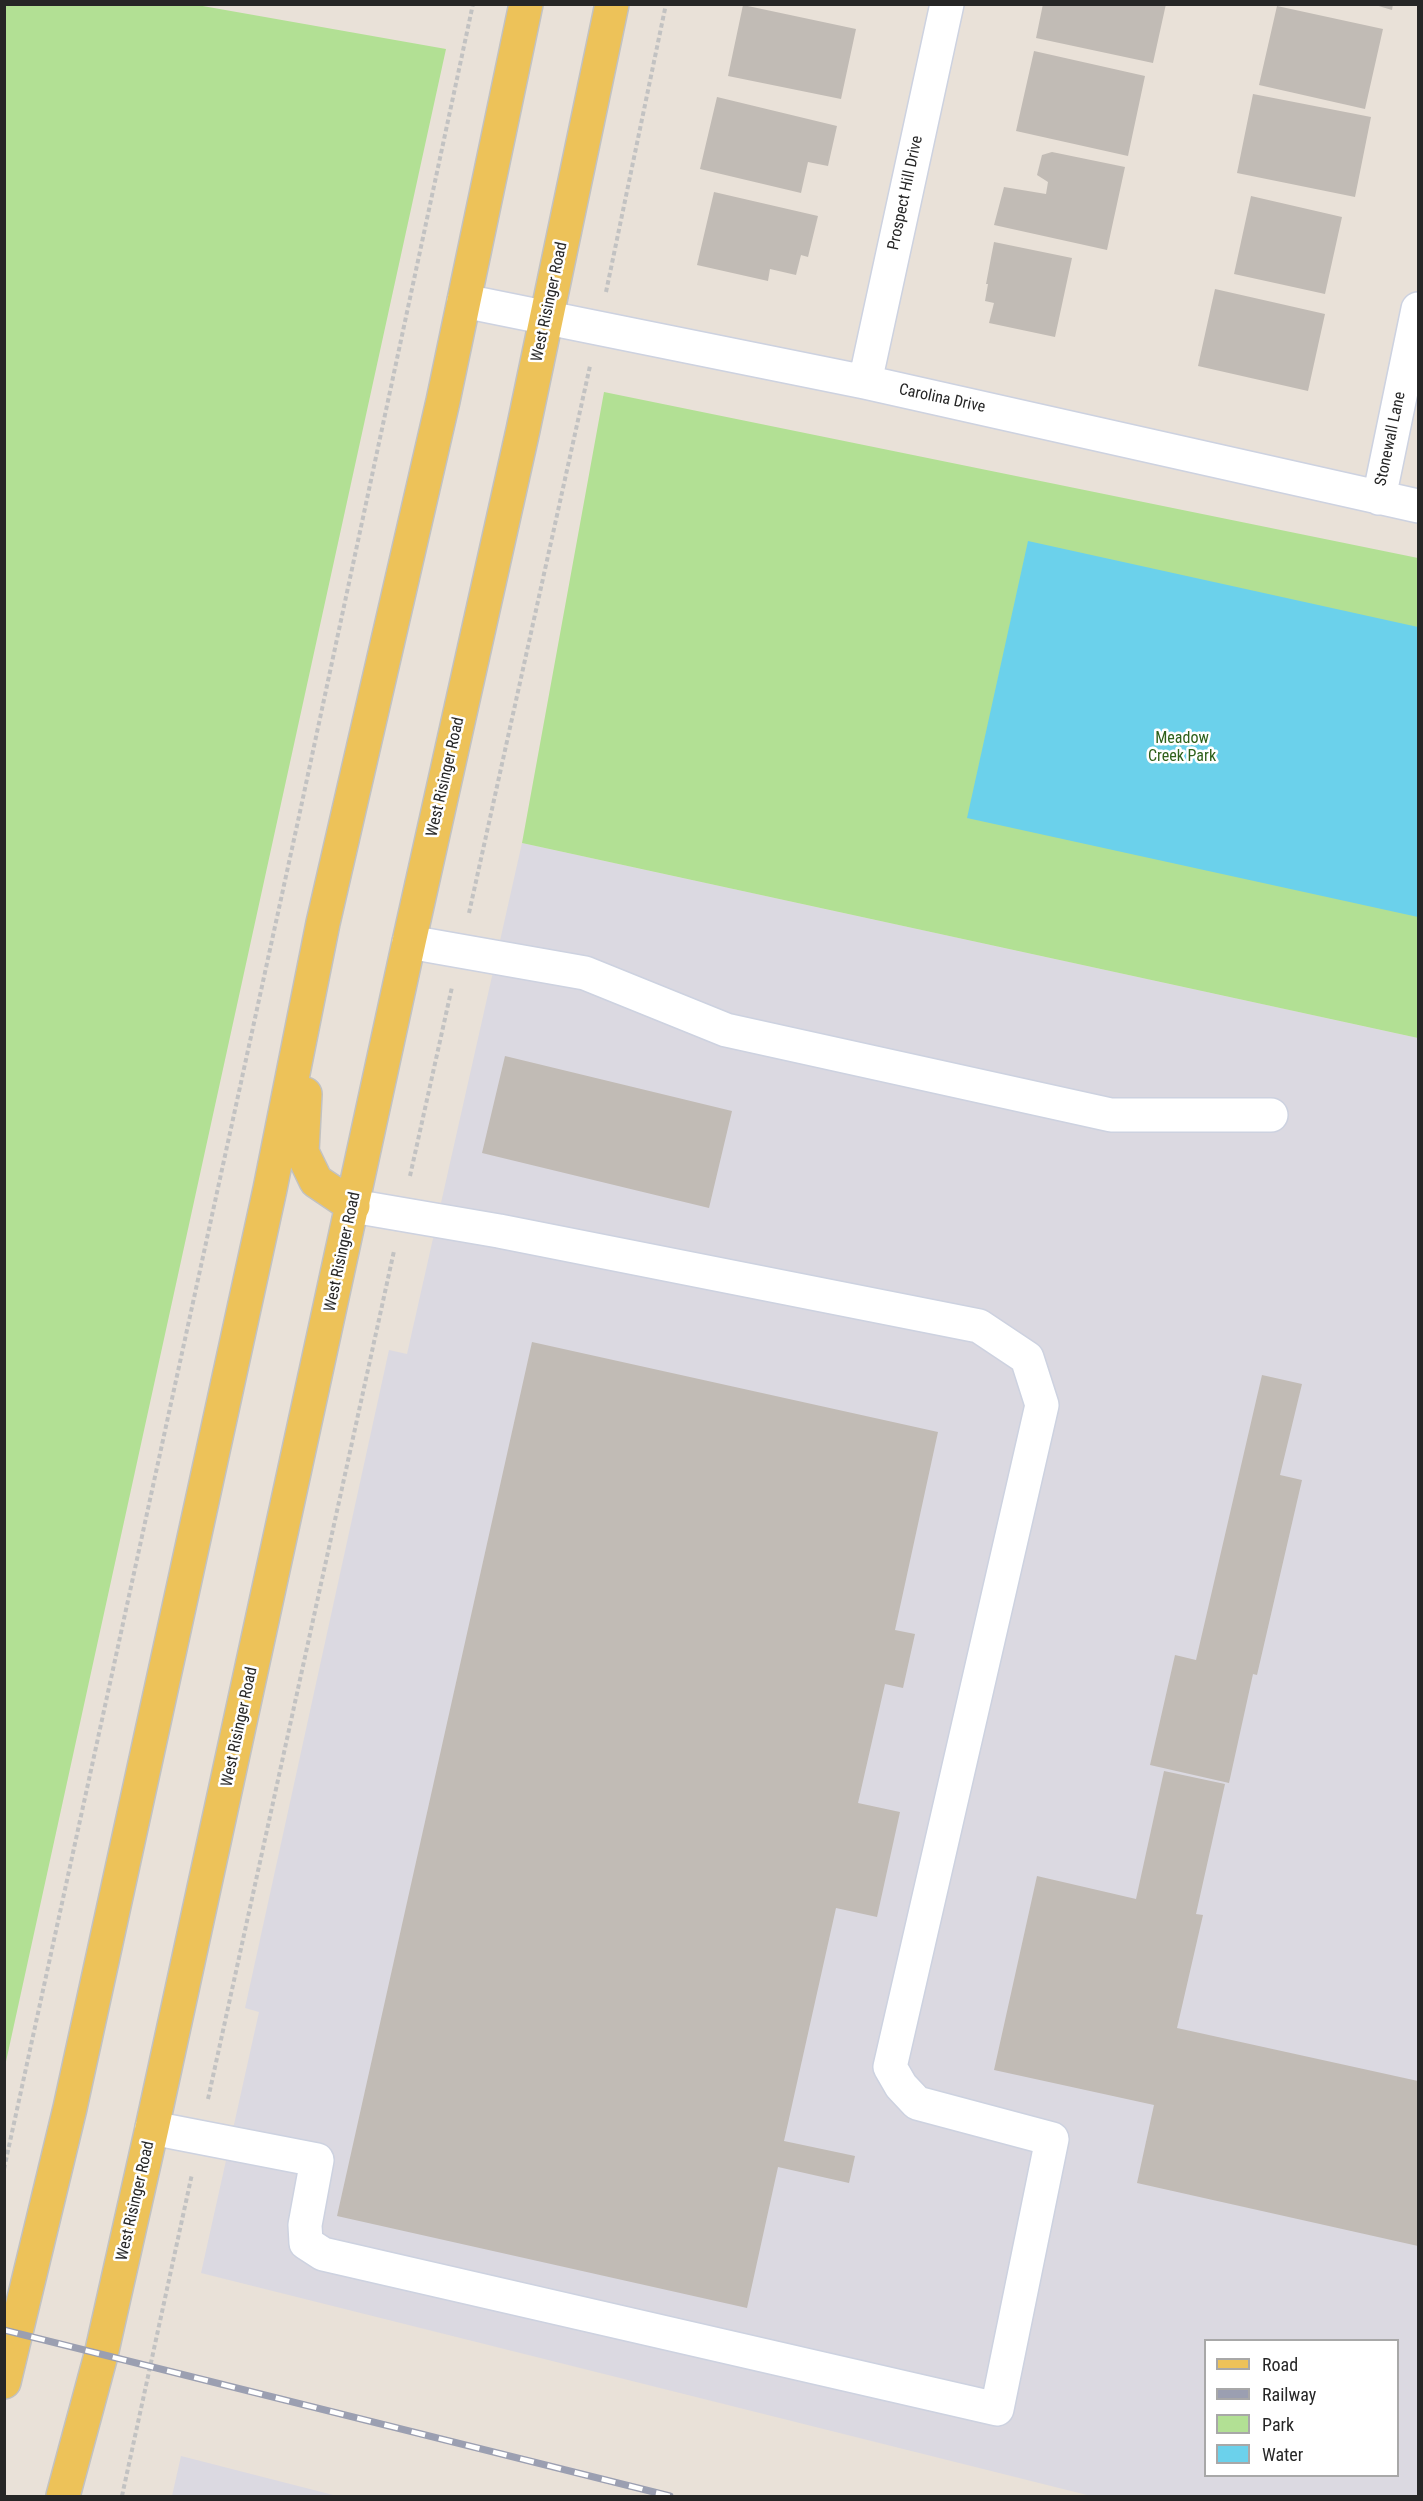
<!DOCTYPE html>
<style>
body{margin:0}
#map{position:relative;width:1423px;height:2501px;overflow:hidden;background:#e9e1d8;font-family:"Roboto Condensed",sans-serif}
canvas{display:block}
.frame{position:absolute;inset:0;border:6px solid #262626;pointer-events:none}
.legend{position:absolute;left:1204px;top:2339px;width:195px;height:138px;box-sizing:border-box;background:#fff;border:2px solid #a8a8a8;margin:0;padding:8px 10px;list-style:none;font-size:18px;color:#262626}
.legend li{display:flex;align-items:center;gap:12px;height:30px}
.legend b{width:30px;border:2px solid #a8a8a8}
</style>
<div id="map">
<canvas width="1423" height="2501"></canvas>
<div class="frame"></div>
<ul class="legend">
<li><b style="height:8px;background:#edc259"></b>Road</li>
<li><b style="height:8px;background:#9b9fb1"></b>Railway</li>
<li><b style="height:16px;background:#b2e094"></b>Park</li>
<li><b style="height:16px;background:#6bd1eb"></b>Water</li>
</ul>
</div>
<script>
const context = document.querySelector('canvas').getContext('2d');
context.lineJoin = 'round';
function fillPath(path, color) { context.fillStyle = color; context.fill(path, 'evenodd'); }
function strokePath(path, color, width, dash) { context.strokeStyle = color; context.lineWidth = width; context.lineCap = dash ? 'butt' : 'round'; context.setLineDash(dash || []); context.stroke(path); }
function label(font, color, halo, rows, align = 'center') {
  context.font = font + ' "Roboto Condensed",sans-serif'; context.lineWidth = 5; context.setLineDash([]); context.textBaseline = 'middle'; context.strokeStyle = halo; context.fillStyle = color; for (const [text, x, y, turn = 0] of rows) {
    context.save(); context.translate(x, y); context.rotate((+turn || 0) * Math.PI / 180); context.textAlign = isNaN(turn) ? turn : align; if (halo) context.strokeText(text, 0, 0); context.fillText(text, 0, 0); context.restore();
  }
}
fillPath(new Path2D(`
 M522 843 1418 1038V2496H1091L201 2273 259 2012 245 2008 389 1350 407 1354ZM1206 2340H1398V2476H1206Z
 M181 2456 337 2496H172Z`), '#dbd9e1');
fillPath(new Path2D(`
 M5 4 197 5 446 49 5 2066Z
 M604 392 1418 558V1038L522 843Z`), '#b2e094');
fillPath(new Path2D(`
 M1028 541 1418 627V917L967 818Z`), '#6bd1eb');
fillPath(new Path2D(`
 M1043 4H1166L1153 63 1036 38Z
 M1372 4H1393L1392 10Z
 M743 5 856 29 841 99 728 76Z
 M1277 6 1383 29 1365 109 1259 85Z
 M1034 51 1145 76 1128 156 1016 131Z
 M1253 94 1371 117 1355 197 1237 173Z
 M717 97 837 126 828 166 808 162 801 193 700 169Z
 M1052 152 1125 167 1107 250 994 225 1004 187 1046 194 1048 182 1037 175 1042 155Z
 M714 192 818 216 808 257 801 255 796 275 770 269 768 281 697 265Z
 M1251 196 1342 217 1325 294 1234 274Z
 M994 242 1072 258 1055 337 989 323 994 303 985 301 988 284H986Z
 M1215 289 1325 314 1308 391 1198 366Z
 M505 1056 732 1111 709 1208 482 1153Z
 M532 1342 938 1432 895 1630 915 1634 903 1688 885 1684 858 1803 900 1812 877 1917 836 1908 784 2141 855 2156 849 2183 778 2167 747 2308 337 2216Z
 M1262 1375 1302 1384 1280 1475 1302 1480 1257 1675 1253 1674 1229 1783 1150 1765 1175 1655 1196 1660Z
 M1164 1771 1225 1784 1196 1914 1203 1915 1177 2028 1418 2081V2246L1137 2183 1154 2105 994 2070 1037 1876 1136 1899Z`), '#c1bbb5');
const minor = new Path2D(`
 M464 301 865 382 1418 506
 M865 382 947 4
 M1379 498 1418 309
 M409 942 585 973 726 1030 1111 1115H1271
 M152 2128 317 2160 305 2225 306 2243 323 2254 997 2409 1052 2139 917 2103 901 2086 890 2067 1042 1405 1027 1358 979 1326 499 1231 353 1206`);
const major = new Path2D(`
 M305 1094 302 1152 316 1181 353 1206
 M4 2382 70 2108 270 1189 323 923 443 401 526 4
 M63 2496 101 2355 152 2128 409 942 523 430 612 4`);
strokePath(minor, '#cdd2e0', 36);
strokePath(major, '#c2c2c2', 36);
strokePath(new Path2D(`
 M606 292 666 4
 M469 913 590 366
 M410 1176 452 987
 M208 2099 394 1251
 M4 2169 298 821 473 4
 M122 2496 192 2174`), '#c2c2c2', 4, [4.5, 3]);
strokePath(minor, '#fff', 33);
strokePath(major, '#edc259', 33);
const rail = new Path2D(`
 M4 2330 670 2496`);
strokePath(rail, '#9b9fb1', 7);
strokePath(rail, '#fff', 4.5, [14]);
label('16px', '#262626', '#fff', [
 ["Prospect Hill Drive",906,193,-78],
 ["West Risinger Road",550,302,-78],
 ["Carolina Drive",942,399,12],
 ["Stonewall Lane",1391,439,-78],
 ["West Risinger Road",446,777,-77],
 ["West Risinger Road",343,1252,-78],
 ["West Risinger Road",240,1727,-78],
 ["West Risinger Road",136,2201,-77]
]);
label('16px', '#2d601a', '#fff', [
 ["Meadow",1182,739],
 ["Creek Park",1182,757]
]);
</script>
